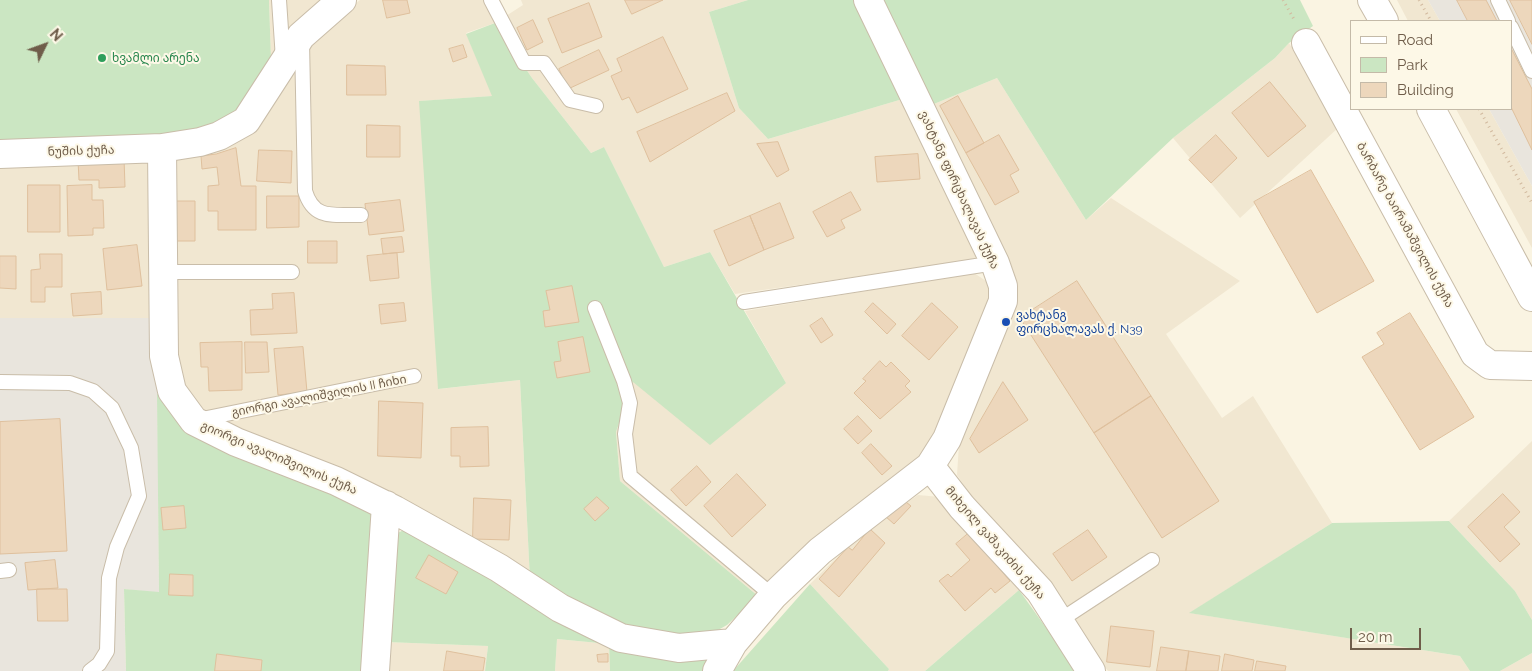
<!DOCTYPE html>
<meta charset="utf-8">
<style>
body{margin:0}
#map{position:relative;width:1532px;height:671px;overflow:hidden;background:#faf4e2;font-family:Raleway,sans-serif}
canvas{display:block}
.legend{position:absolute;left:1350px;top:20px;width:162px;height:90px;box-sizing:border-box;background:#fdf8e7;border:1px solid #c4baa8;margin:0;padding:6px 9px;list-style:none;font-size:15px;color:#6f5d4a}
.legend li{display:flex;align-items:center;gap:10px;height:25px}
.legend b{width:25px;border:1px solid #c4baa8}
.north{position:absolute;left:20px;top:20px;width:50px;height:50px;-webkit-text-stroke:4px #fdf8e7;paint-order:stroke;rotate:48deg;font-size:14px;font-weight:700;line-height:20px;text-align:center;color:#6f5d4a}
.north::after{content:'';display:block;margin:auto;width:18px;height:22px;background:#6f5d4a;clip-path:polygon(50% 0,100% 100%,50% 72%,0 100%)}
.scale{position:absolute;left:1350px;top:628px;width:71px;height:22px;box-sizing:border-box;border:2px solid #6f5d4a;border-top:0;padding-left:6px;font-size:15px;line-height:18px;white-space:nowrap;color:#6f5d4a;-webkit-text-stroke:4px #fdf8e7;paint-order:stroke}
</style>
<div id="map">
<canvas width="1532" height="671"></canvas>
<ul class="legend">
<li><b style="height:6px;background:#fff"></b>Road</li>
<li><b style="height:14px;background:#cbe6c2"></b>Park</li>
<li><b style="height:14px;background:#edd7bc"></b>Building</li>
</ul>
<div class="north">N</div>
<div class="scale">20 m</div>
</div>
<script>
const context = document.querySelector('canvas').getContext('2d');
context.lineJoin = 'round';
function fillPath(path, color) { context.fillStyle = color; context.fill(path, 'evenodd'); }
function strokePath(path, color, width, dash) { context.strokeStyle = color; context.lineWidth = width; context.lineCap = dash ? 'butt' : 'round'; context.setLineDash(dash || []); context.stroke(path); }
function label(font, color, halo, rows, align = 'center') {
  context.font = font + ' Raleway,"Noto Sans Georgian",sans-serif'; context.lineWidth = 4; context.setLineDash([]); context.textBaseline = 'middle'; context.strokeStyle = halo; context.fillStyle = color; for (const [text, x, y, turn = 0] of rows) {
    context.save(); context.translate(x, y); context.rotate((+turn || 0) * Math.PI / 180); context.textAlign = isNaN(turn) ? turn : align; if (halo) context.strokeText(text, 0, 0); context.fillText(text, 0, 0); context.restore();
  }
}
fillPath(new Path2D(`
 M269 0H332L271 60Z
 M360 0H483L495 23 523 5 521 0H748L709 12 739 108 768 139 906 98 977 257 967 261 735 294 710 252 664 267 604 147 591 153 532 78 495 23 466 33 493 96 420 101 439 389 520 380 530 580 206 421 172 366 171 157 292 60 323 29Z
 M1397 0H1428L1440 21H1408Z
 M1289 43 1338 128 1240 218 1173 138 1275 58Z
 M997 78 1086 220 1111 198 1240 281 1166 334 1222 418 1253 396 1332 523 1190 613 1460 656 1470 671H1108L1026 560 978 506 957 475 959 445 1014 311 1011 280 929 106Z
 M1456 109H1489L1532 186V248Z
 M151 160 157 318H0V162Z
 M974 273 992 285 995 294 929 450 758 596 620 481 616 432 633 382 786 383 745 311Z
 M1532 441V620L1515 591 1449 521Z
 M918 495 940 497 1019 590 925 671H888L889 669 810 584 861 533Z
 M557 639 609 644 610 671H555Z
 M386 642 488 646 485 671H383Z
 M1532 653V671H1500Z`), '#f1e7d1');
fillPath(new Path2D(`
 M1428 0H1532V186L1489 109H1511V21H1440Z
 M0 318H157L159 593 124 589 126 671H0Z`), '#e9e5dd');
fillPath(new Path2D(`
 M0 0H269L271 60 230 120 205 134 0 140Z
 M748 0H858L906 98 768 139 739 108 709 12Z
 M876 0H1300L1313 26 1289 43 1275 58 1173 138 1086 220 997 78 929 106Z
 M495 23 532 78 591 153 604 147 664 267 710 252 786 383 710 445 633 382 616 432 620 481 758 596 727 625 704 638 625 632 530 580 520 380 438 389 419 101 492 96 466 34Z
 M157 394 169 397 378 510 365 671H126L124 589 159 592Z
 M1449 521 1515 591 1532 620V653L1500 671H1470L1460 656 1189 613 1332 523Z
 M411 526 571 623 710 657 704 671H610L609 644 557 639 555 671H485L488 646 386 642 396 534Z
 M810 584 889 669 888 671H733Z
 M1019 590 1077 671H925Z`), '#cbe6c2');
const building = new Path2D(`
 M383 0H407L410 13 387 18Z
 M625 0H663L632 14Z
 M1457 0H1486L1497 21H1468Z
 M1510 0H1532V44Z
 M589 3 602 37 562 53 548 19Z
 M533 20 543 42 527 50 517 28Z
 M663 37 688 89 637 113 629 97 622 100 611 76 622 71 617 59Z
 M463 45 467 57 453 62 449 49Z
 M1511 48 1532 89V150L1511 107Z
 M599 50 609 70 568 89 559 69Z
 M347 65 385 66 386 95H347Z
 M1270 82 1306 126 1268 157 1232 113Z
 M727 93 735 111 650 162 637 132Z
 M958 96 984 143 966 153 940 106Z
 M367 125 400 126V157H367Z
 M999 135 1019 170 1010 175 1019 192 995 205 966 153Z
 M1216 135 1237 158 1211 183 1189 160Z
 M778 142 789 170 777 177 757 144Z
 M236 148 241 186H256V230H218V211H208V186L219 185 217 167 202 169 201 156 216 154Z
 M259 150 292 151 291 183 257 181Z
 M918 154 920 179 877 182 875 157Z
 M124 158 125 187 99 188V180H79L78 160Z
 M1311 170 1374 281 1317 313 1254 202Z
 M28 185H60V232H28Z
 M92 185V200H103L104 228H93V235L68 236 67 186Z
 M851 192 861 210 841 220 845 228 827 237 813 212Z
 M267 196H299V227L267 228Z
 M400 200 404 231 369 235 365 204Z
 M176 201H195V241H176Z
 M780 203 794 238 764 250 750 216Z
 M750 216 764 250 729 266 714 231Z
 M402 237 404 252 383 254 381 239Z
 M308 241H337V263H308Z
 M137 245 142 286 107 290 103 249Z
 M397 253 399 278 370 281 367 256Z
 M40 254H62V287H45V302H31V270L40 269Z
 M0 256H16V289L0 288Z
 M1077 281 1151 396 1094 433 1020 318Z
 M572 286 579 322 545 327 543 311 550 310 546 291Z
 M101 292 102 314 73 316 71 294Z
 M294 293 297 333 251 335 250 310 273 309 272 294Z
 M404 303 406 321 381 324 379 305Z
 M873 303 896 324 887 334 865 312Z
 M932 303 958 327 929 360 902 336Z
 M1410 313 1474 417 1420 450 1362 357 1384 344 1377 333Z
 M822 318 833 335 821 343 810 326Z
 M583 337 590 372 557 378 554 362 561 361 558 342Z
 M242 342V390L209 391 208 367H201L200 343Z
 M245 342H267L269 372 246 373Z
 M303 347 307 392 278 395 274 349Z
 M880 361 886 367 891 362 910 381 905 386 911 392 880 419 854 393 866 381 863 379Z
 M1003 382 1028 420 979 453 970 439Z
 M1151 396 1219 501 1162 538 1094 433Z
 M379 401 423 403 421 458 378 456Z
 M858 416 872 431 858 444 844 429Z
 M60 419 67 551 0 554V422Z
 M488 427 489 466 460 467V456H451V428Z
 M871 444 892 466 882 475 862 453Z
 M697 466 711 482 686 506 671 490Z
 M737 474 766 505 732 537 704 506Z
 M1503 494 1520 512 1504 527 1520 544 1500 562 1468 527Z
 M597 497 609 508 595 521 584 509Z
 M474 498 511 500 509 540 473 539Z
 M901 498 911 506 894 524 885 516Z
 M184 506 186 528 163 530 161 508Z
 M870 529 885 543 839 597 819 579 848 547 852 550Z
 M1088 530 1107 557 1072 581 1053 554Z
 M969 533 1010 581 995 593 991 588 965 611 939 581 948 574 951 577 970 560 956 544Z
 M429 555 458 572 446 594 416 578Z
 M55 560 58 588 28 590 25 563Z
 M170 574 193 575V596L169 595Z
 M37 589H67L68 621H38Z
 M1111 626 1154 631 1150 667 1107 662Z
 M1161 647 1189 651 1186 671H1157Z
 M447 651 485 658 483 671H444Z
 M1189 651 1220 656 1218 671H1186Z
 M217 654 262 660 261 671H215Z
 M608 654V662H598L597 655Z
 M1225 654 1254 660 1252 671H1222Z
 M1257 661 1286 666 1285 671H1255Z`);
fillPath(building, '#edd7bc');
strokePath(building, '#dfc09d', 1);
const service = new Path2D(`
 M279 0 283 59
 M491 0 524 63H544L570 100 596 106
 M1498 0 1508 21
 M1511 27 1532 71
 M302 42 305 191C314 221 334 214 361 215
 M163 272H292
 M744 302 995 263
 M595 308 624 381 630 403 625 434 630 476 773 596
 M0 382 70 383 93 391 112 408 131 448 139 496 117 547 109 578 107 651 99 664 90 671
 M197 420 414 376
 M0 571 9 570
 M1059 621 1152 560`);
const minor = new Path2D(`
 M1306 43 1475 354 1490 365 1532 366
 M162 148 164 356 172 391 194 421 236 442 336 481 395 510 499 568 560 608 621 638 679 648 733 643
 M0 154 162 148 200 142 219 136 246 121 301 36 342 0
 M930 466 962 507 1040 591 1091 671
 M375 671 386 505
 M717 671 733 643 773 596 820 551 930 466 947 439 1003 301V286L995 263 868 0`);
const tertiary = new Path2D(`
 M1372 0 1384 21
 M1431 109 1532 297`);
strokePath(service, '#c9bda9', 16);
strokePath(minor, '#c9bda9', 30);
strokePath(tertiary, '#c9bda9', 30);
strokePath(new Path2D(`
 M1283 0 1295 21
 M1419 0 1431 21
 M1479 109 1532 203`), '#d2ba9f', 3, [1, 4]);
strokePath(service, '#fff', 14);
strokePath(minor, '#fff', 28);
strokePath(tertiary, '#fff', 28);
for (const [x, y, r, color] of [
 [102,58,5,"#2e9e5b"],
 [1006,322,5,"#1a4fb4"]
]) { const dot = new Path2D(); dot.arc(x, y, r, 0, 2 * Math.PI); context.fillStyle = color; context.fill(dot); strokePath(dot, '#fdf8e7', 2); }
label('12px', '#27864d', '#fdf8e7', [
 ["ხვამლი არენა",112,58]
], 'left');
label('12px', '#6f5d4a', '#fdf8e7', [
 ["ნუშის ქუჩა",81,151,-2],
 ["ვახტანგ ფირცხალავას ქუჩა",959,190,65],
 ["ბარბარე ბაირამაშვილის ქუჩა",1405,225,61],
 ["გიორგი ავალიშვილის II ჩიხი",319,396,-11],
 ["გიორგი ავალიშვილის ქუჩა",279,458,23],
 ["მიხეილ ვაშაკიძის ქუჩა",995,543,49]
]);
label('12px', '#164399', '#fdf8e7', [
 ["ვახტანგ",1016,315],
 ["ფირცხალავას ქ. N39",1016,329]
], 'left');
</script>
